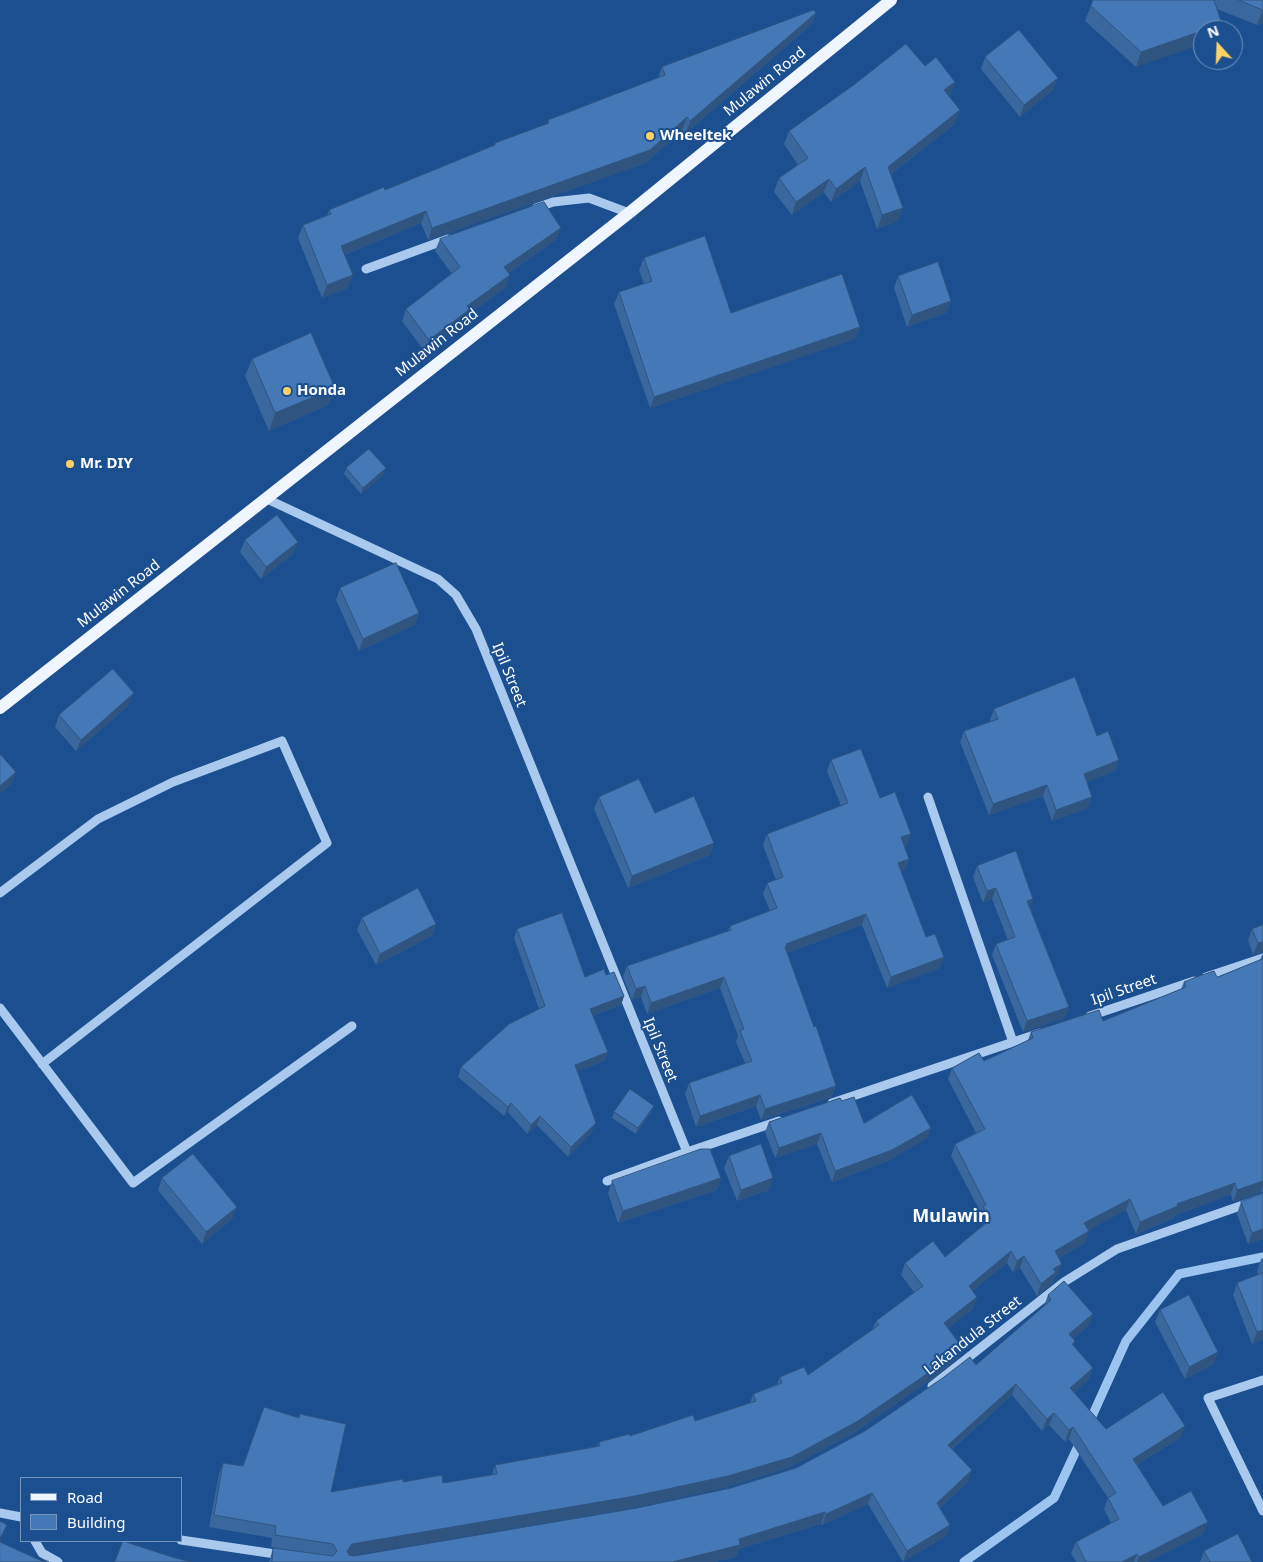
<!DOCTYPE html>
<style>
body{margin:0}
#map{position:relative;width:1263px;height:1562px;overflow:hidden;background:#1b4f8f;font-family:"Noto Sans",sans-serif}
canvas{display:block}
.legend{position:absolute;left:20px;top:1477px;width:162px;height:65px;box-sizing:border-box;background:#1b4f8f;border:1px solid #7695bc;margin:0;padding:6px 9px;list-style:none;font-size:15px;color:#fff}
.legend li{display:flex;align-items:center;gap:10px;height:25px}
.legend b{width:25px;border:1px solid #7695bc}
.north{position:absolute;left:1193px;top:20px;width:50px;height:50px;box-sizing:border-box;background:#1b4f8f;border:1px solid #7695bc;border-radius:50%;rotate:340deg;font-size:14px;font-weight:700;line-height:20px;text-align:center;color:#fff}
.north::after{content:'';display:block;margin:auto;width:18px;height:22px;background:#ffd166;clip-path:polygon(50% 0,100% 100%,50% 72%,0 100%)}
</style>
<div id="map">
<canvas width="1263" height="1562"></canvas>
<ul class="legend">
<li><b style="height:6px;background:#f0f6ff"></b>Road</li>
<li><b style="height:14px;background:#4478b7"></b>Building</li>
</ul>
<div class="north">N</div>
</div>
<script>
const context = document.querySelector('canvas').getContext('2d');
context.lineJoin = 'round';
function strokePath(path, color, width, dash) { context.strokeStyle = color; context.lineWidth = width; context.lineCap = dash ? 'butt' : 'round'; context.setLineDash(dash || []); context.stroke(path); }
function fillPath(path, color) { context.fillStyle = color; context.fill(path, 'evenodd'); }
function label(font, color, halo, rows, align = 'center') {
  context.font = font + ' "Noto Sans",sans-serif'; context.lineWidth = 4; context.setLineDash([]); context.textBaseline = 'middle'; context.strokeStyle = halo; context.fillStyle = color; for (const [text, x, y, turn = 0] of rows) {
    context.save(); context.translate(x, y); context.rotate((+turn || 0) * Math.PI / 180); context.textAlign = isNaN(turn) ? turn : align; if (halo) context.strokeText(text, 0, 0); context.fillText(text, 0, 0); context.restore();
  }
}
strokePath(new Path2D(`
 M1089 1423 1126 1341 1179 1274 1263 1257
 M964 1562 1054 1498 1081 1440`), '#9cc4f0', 9);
strokePath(new Path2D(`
 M536 208 553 202 589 198 629 213
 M366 269 448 239
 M267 499 438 579 456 595 476 629 687 1152 779 1121
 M928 797 1013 1042
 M0 893 98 819 173 782 282 741 327 843 42 1064
 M1206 977 1263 958
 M0 1008 133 1183 352 1026
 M1090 1016 1194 981
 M832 1103 1040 1033
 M607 1181 687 1152
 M1263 1380 1208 1398 1263 1511
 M932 1386 1064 1282 1117 1249 1263 1198
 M0 1513 21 1517
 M181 1540 282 1555
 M35 1541 42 1553 58 1562`), '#a9c9ee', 9);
strokePath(new Path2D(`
 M0 708 629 213 891 0`), '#f0f6ff', 12);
fillPath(new Path2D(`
 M1092 0H1263V23L1257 25 1217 9 1222 24 1220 30H1203L1136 67 1085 21 1093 0Z
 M816 13 811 25 686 133 682 130 646 163 428 240 421 223 344 255 348 288 322 298 298 238 303 225 327 215 329 210 385 190 493 146 495 143 547 124 548 120 658 78 662 67Z
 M985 57 1058 78 1053 90 1020 117 981 69Z
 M925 66 955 82 950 95 949 96 955 124 891 174 903 208 898 221 877 229 860 181 831 202 824 192 792 215 774 192 779 178 798 165 784 144 789 131Z
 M440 239H557L509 273 506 287 468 315 465 321 425 352 402 321 406 309 452 274 435 251Z
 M644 258 731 313 860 327 855 339 650 408 614 304 619 292 644 284 639 270Z
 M898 276 951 301 946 313 907 327 894 288Z
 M252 359 335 388 328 405 269 431 245 376Z
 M346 468 383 475 361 494 344 474Z
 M245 540 293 554 261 579 240 552Z
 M340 588 419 613 415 625 359 651 336 600Z
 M129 705 76 751 55 727 59 715Z
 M994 709 1097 736 1119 760 1115 771 1087 782 1092 797 1088 808 1052 821 1043 796 989 815 960 742 964 731 991 722 990 720Z
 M831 760 880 798 907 845 904 846 909 859 905 870 901 871 926 937 944 957 940 968 887 988 862 925 787 953 832 1097 761 1120 756 1106 696 1127 685 1094 689 1083 745 1063 736 1042 738 1036 720 988 647 1014 641 997 632 1000 623 977 627 966 728 931 730 926 770 911 763 894 767 883 776 880 763 845 767 834 841 806 827 771Z
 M599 797 655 813 714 843 710 855 628 888 594 809Z
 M977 866 1033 899 1030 908 1069 1007 1064 1018 1023 1032 992 955 996 944 1008 940 992 899 983 903 973 877Z
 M362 918 436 924 432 936 376 965 357 930Z
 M517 929 585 977 606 975 624 996 621 1005 593 1016 608 1052 604 1061 578 1071 592 1132 568 1157 537 1125 527 1134 508 1112 504 1116 458 1077 461 1067 539 1009 514 938Z
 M1252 929 1263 952 1253 955 1248 940Z
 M1263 954V1192H1261L1233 1202 1231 1194 1174 1216V1218L1136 1234 1126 1210 1088 1230 1085 1243 1059 1258 1058 1275 1054 1278 1052 1284 1037 1296 1020 1268 1013 1272 1007 1263 972 1291 977 1297 973 1309 948 1328 962 1347 958 1358 932 1379 854 1433 788 1468 723 1488 631 1508 351 1555 354 1556 637 1508 731 1488 796 1468 865 1431 976 1365 1044 1306 1048 1295 1089 1325 1073 1339 1075 1341 1073 1346 1093 1368 1088 1380 1074 1393 1106 1429 1181 1437 1137 1465 1163 1506 1208 1522 1203 1534 1148 1562H1076L1071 1553 1076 1542 1111 1523 1104 1509 1108 1498 1069 1439 1065 1442 1049 1425 1042 1431 1012 1395 952 1449 968 1482 940 1508 950 1525 946 1536 903 1562 868 1504 822 1525 821 1524 739 1549 736 1557 715 1562H269L273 1548 299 1552 271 1547 272 1538 209 1527 219 1474 223 1463 243 1466 298 1418 300 1414 331 1492 403 1482 443 1483 492 1475 495 1465 597 1446 599 1442 695 1421 750 1403 753 1394 777 1384 780 1377 808 1375 872 1330 876 1321 914 1292 901 1275 905 1263 945 1257 983 1225 979 1218 981 1213 951 1156 955 1144 976 1133 948 1079 952 1068 984 1061 1028 1040 1031 1032 1103 1021 1181 989 1184 982 1217 977 1260 960 1262 955Z
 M842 1101 864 1123 927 1138 888 1161 832 1182 817 1144 775 1158 765 1132 769 1122Z
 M614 1112H651L636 1134 612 1118Z
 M729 1156 769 1190 737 1201 724 1168Z
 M162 1178 237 1207 232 1219 202 1244 158 1190Z
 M721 1178 717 1190 618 1223 608 1193 612 1181Z
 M1263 1194V1239L1248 1244 1237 1214 1241 1202Z
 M1263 1258V1340L1252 1344 1233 1295 1237 1283 1258 1275 1257 1271 1261 1259Z
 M1160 1310 1214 1364 1185 1379 1155 1322Z
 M1204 1551 1252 1562H1200Z`), '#3a679d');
fillPath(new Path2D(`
 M1263 10V23L1257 25Z
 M816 13 811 25 686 133 690 121Z
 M1222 24 1220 30H1204Z
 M1203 30V44L1136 67 1141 52Z
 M1058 78 1053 90 1020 117 1024 105Z
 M955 82 950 95 939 104 944 90Z
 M960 110 955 124 883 180 888 167Z
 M687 117 682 130 646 163 428 240 432 228Z
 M865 167 860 181 831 202 836 189Z
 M829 179 824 192 792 215 796 202Z
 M903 208 898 221 877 229 882 215Z
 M426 211 421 223 336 258 341 246Z
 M561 228 557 239 500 279 504 267Z
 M353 275 348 288 322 298 327 285Z
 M510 275 506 287 468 315 465 321 425 352 429 340 467 306Z
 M951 301 946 313 907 327 912 315Z
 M860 327 855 339 650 408 654 397Z
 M335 388 328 405 269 431 275 413Z
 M386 468 383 475 361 494 363 488Z
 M298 542 293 554 261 579 266 567Z
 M419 613 415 625 359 651 363 639Z
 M134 693 129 705 76 751 81 740Z
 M1119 760 1115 771 1080 785 1084 774Z
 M16 772 12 784 0 794V786Z
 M1047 785 1043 796 989 815 993 804Z
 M1092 797 1088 808 1052 821 1056 810Z
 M911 834 907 845 897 848 901 837Z
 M714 843 710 855 628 888 632 876Z
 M909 859 905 870 894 874 898 863Z
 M996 888 992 899 983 903 987 891Z
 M1033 899 1029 911 1027 901Z
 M866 914 862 925 784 954 781 958 786 944Z
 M436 924 432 936 376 965 380 954Z
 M1263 942V952L1253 955 1258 943Z
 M944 957 940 968 887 988 891 977Z
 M724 977 720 988 647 1014 651 1003Z
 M645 986 641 997 632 1000 636 989Z
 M624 996 621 1005 587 1018 590 1009Z
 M1069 1007 1064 1018 1023 1032 1027 1021Z
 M608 1052 604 1061 572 1074 575 1065Z
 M836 1086 832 1097 761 1120 765 1109Z
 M760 1095 756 1106 696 1127 700 1116Z
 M511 1103 508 1112 504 1116 508 1107Z
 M654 1106 651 1112 636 1134 638 1128Z
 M540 1116 537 1125 527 1134 531 1125Z
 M596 1123 592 1132 568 1157 571 1147Z
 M931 1128 927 1138 888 1161 832 1182 835 1171Z
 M821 1133 817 1144 775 1158 779 1148Z
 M721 1178 717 1190 618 1223 623 1211Z
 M773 1178 769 1190 737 1201 741 1190Z
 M1263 1181V1186L1261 1192 1233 1202 1237 1190Z
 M1235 1183 1231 1194 1174 1216V1218L1136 1234 1140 1222 1177 1204Z
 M1130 1199 1126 1210 1080 1235 1084 1223Z
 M237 1207 232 1219 202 1244 206 1232Z
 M1263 1229V1239L1248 1244 1252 1233Z
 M1089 1231 1085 1243 1051 1263 1055 1251Z
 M1011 1251 1007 1263 964 1298 969 1286Z
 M1024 1256 1020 1268 1013 1272 1017 1261Z
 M1062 1264 1058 1275 1054 1278 1052 1284 1037 1296 1041 1284 1053 1269Z
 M977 1297 973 1309 940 1335 944 1323Z
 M1093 1314 1089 1325 1065 1346 1069 1334Z
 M1263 1330V1340L1252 1344 1257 1332Z
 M962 1347 958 1358 932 1379 854 1433 788 1468 723 1488 631 1508 348 1556 347 1551 352 1544Z
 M1218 1352 1214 1364 1185 1379 1189 1367Z
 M1093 1368 1088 1380 1066 1400 1070 1388Z
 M1016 1384 1012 1395 943 1456 948 1445Z
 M1054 1413 1049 1425 1042 1431 1047 1419Z
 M1185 1426 1181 1437 1129 1470 1133 1459Z
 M1073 1427 1069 1439 1065 1442 1069 1430Z
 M972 1470 968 1482 932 1515 937 1503Z
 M872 1493 868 1504 822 1525 826 1514Z
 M825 1512 821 1524 739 1549 736 1557 715 1562H672L739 1539Z
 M1208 1522 1203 1534 1148 1562H1137L1139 1557Z
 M7 1525 3 1536 0 1542V1538Z
 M950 1525 946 1536 903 1562 907 1551Z
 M1137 1554 1134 1562H1122Z`), '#305480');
const building = new Path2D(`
 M1093 0H1214L1222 24 1141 52 1091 6Z
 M1239 0H1263V10Z
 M814 10 816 13 690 121 687 117 650 150 432 228 426 211 341 246 353 275 327 285 303 225 331 214 329 210 384 187 385 190 495 145V143L549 123 548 120 665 75 662 67Z
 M1019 30 1058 78 1024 105 985 57Z
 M906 44 925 66 936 57 955 82 944 90 960 110 888 167 903 208 882 215 865 167 836 189 829 179 796 202 779 178 808 158 789 131 855 84Z
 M544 202 561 228 504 267 510 275 467 306 470 309 429 340 406 309 460 267 440 239Z
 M705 236 731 313 842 274 860 327 654 397 619 292 652 281 644 258Z
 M938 262 951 301 912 315 898 276Z
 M311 333 335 388 275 413 252 359Z
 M369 449 386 468 363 488 346 468Z
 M277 515 298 542 266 567 245 540Z
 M396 563 419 613 363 639 340 588Z
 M113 669 134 693 81 740 59 715Z
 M1075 677 1097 736 1108 731 1119 760 1084 774 1092 797 1056 810 1047 785 993 804 964 731 998 719 994 709Z
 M861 749 880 798 895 792 911 834 901 837 909 859 898 863 926 937 935 934 944 957 891 977 866 914 786 944 787 946 785 947 814 1027 816 1026 836 1086 765 1109 760 1095 700 1116 689 1083 752 1061 740 1031 744 1029 724 977 651 1003 645 986 636 989 627 966 731 930 730 926 777 908 767 883 783 877 767 834 848 803 831 760Z
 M0 754 16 772 0 786Z
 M639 779 655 813 694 796 714 843 632 876 599 797Z
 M1016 851 1033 899 1027 901 1069 1007 1027 1021 996 944 1015 937 996 888 987 891 977 866Z
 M418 888 436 924 380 954 362 918Z
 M562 913 585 977 604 969 606 975 614 972 624 996 590 1009 608 1052 575 1065 596 1123 571 1147 540 1116 531 1125 511 1103 508 1107 461 1067 509 1024 545 1006 517 929Z
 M1263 925V942L1258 943 1252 929Z
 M1263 959V1181L1237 1190 1235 1183 1177 1204 1178 1206 1140 1222 1130 1199 1084 1223 1089 1231 1055 1251 1062 1264 1053 1269 1056 1272 1041 1284 1024 1256 1017 1261 1011 1251 969 1286 977 1297 944 1323 962 1347 937 1367 858 1421 792 1457 728 1476 635 1496 352 1544 347 1551 349 1555 354 1556 637 1508 731 1488 796 1468 865 1431 944 1377 970 1357 976 1365 1051 1300 1048 1295 1064 1281 1093 1314 1069 1334 1075 1341 1072 1344 1093 1368 1070 1388 1106 1429 1163 1392 1185 1426 1133 1459 1163 1506 1191 1491 1208 1522 1139 1557 1137 1554 1122 1562H1086L1076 1542 1119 1519 1108 1498 1116 1493 1073 1427 1069 1430 1054 1413 1047 1419 1016 1384 948 1445 972 1470 937 1503 950 1525 907 1551 872 1493 826 1514 825 1512 739 1539 740 1545 672 1562H272L273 1548 333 1556 337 1551 333 1544 275 1535 276 1526 214 1515 223 1463 243 1466 264 1407 299 1418 300 1414 346 1424 331 1492 403 1479V1482L442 1475 443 1483 497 1474 495 1465 600 1446 599 1442 629 1434 630 1436 693 1415 695 1421 756 1401 753 1394 782 1383 780 1377 804 1367 808 1375 879 1325 876 1321 923 1286 905 1263 933 1241 945 1257 991 1219 983 1207 986 1205 955 1144 985 1129 952 1068 979 1053 984 1061 1033 1038 1031 1032 1099 1010 1103 1021 1186 987 1184 982 1196 977 1214 971 1217 977Z
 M630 1089 654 1106 638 1128 614 1112Z
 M912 1095 931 1128 892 1150 835 1171 821 1133 779 1148 769 1122 840 1098 842 1101 854 1097 864 1123Z
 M761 1144 773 1178 741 1190 729 1156Z
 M701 1149H710L721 1178 623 1211 612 1181Z
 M193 1154 237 1207 206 1232 162 1178Z
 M1263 1194V1229L1252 1233 1241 1202Z
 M1263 1273V1330L1257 1332 1237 1283Z
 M1189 1295 1218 1352 1189 1367 1160 1310Z
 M0 1521 7 1525 0 1538Z
 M1238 1534 1252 1562H1210L1204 1551Z
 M123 1541 172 1557 191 1562H115Z
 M0 1542 44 1562 45 1560 49 1562H0Z`);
fillPath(building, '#4478b7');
strokePath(building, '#305480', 1);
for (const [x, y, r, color] of [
 [650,136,5,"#ffd166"],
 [287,391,5,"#ffd166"],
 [70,464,5,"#ffd166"]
]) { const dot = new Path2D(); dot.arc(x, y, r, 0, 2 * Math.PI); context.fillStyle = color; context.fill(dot); strokePath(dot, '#1b4f8f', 2); }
label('15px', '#fff', '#1b4f8f', [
 ["Mulawin Road",765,82,-39],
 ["Mulawin Road",437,343,-38],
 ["Mulawin Road",119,594,-38],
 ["Ipil Street",509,675,68],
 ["Ipil Street",1124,990,-19],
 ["Ipil Street",660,1050,68],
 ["Lakandula Street",973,1336,-38]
]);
label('bold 15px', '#fff', '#1b4f8f', [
 ["Wheeltek",660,136],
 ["Honda",297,391],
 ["Mr. DIY",80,464]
], 'left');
label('bold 18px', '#fff', '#1b4f8f', [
 ["Mulawin",951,1217]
]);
</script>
